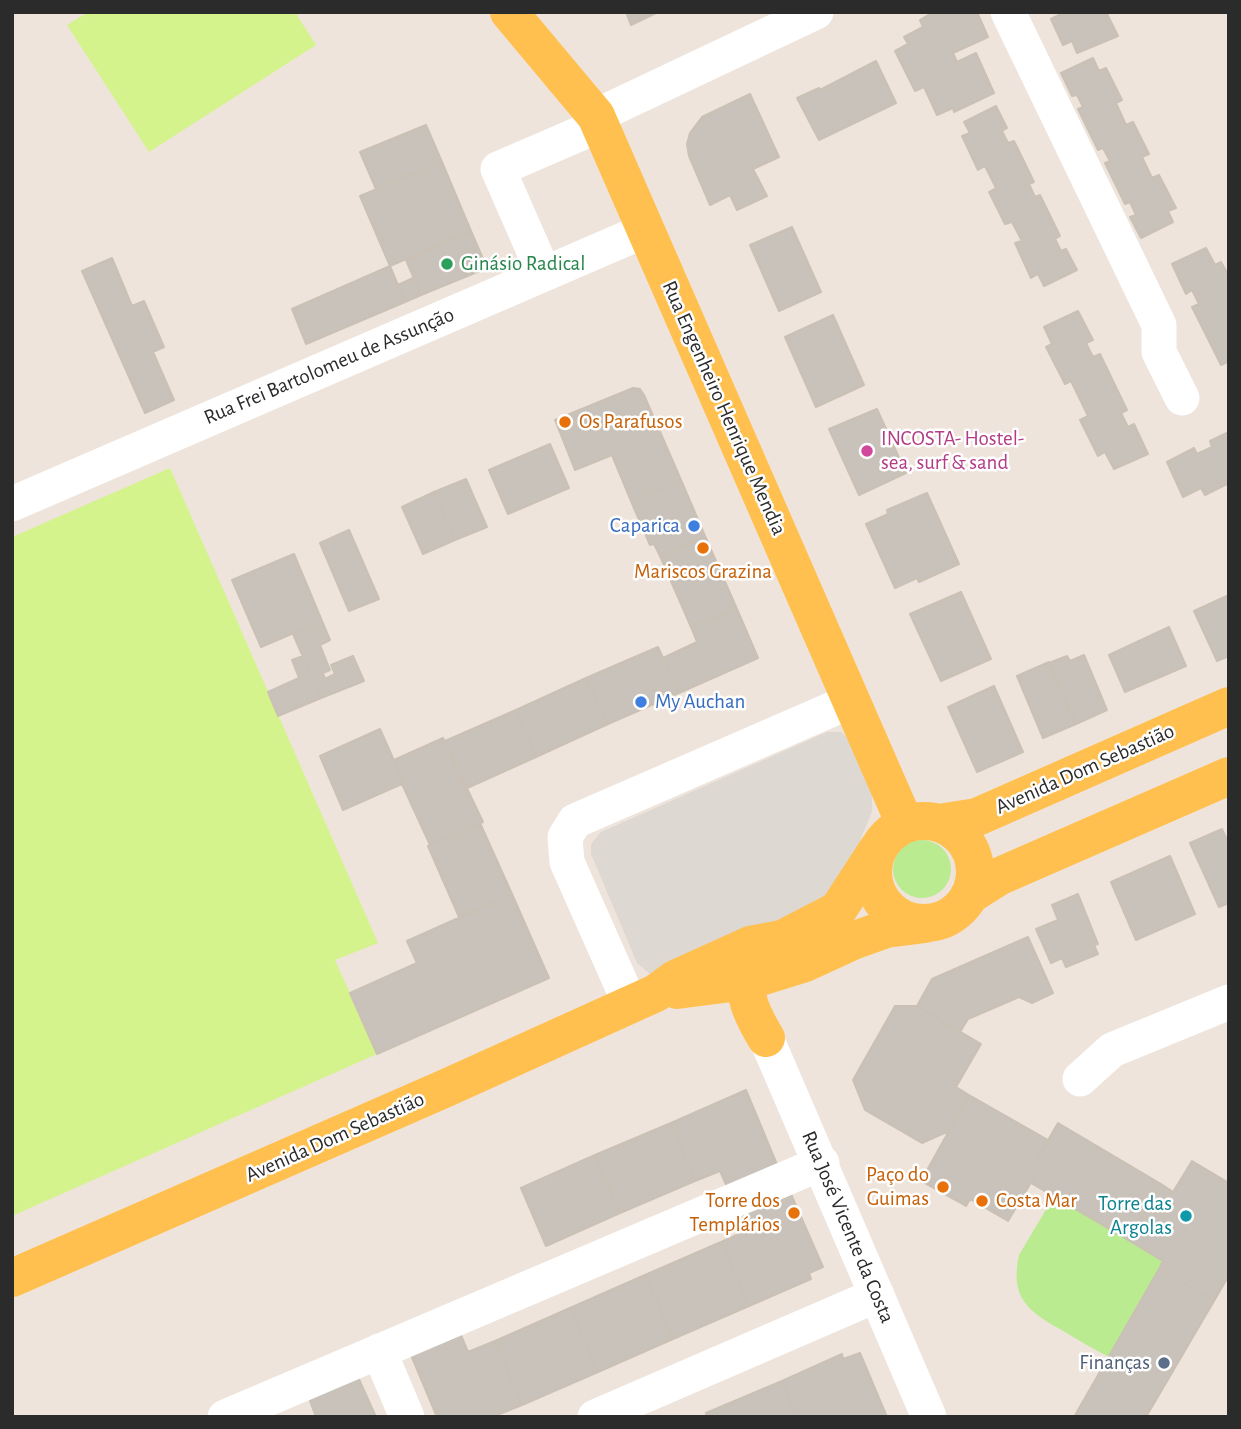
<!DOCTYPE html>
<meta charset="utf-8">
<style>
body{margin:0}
#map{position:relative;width:1241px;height:1429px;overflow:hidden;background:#eee4db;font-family:"Alegreya Sans",sans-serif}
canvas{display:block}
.frame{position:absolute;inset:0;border:14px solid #2b2b2b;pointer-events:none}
</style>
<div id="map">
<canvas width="1241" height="1429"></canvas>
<div class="frame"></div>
</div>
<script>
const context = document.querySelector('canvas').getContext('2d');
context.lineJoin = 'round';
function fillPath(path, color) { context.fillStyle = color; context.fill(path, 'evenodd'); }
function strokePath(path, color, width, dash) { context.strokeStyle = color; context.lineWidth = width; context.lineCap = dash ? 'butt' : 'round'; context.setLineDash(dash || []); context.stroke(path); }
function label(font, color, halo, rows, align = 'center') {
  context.font = font + ' "Alegreya Sans",sans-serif'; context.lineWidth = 5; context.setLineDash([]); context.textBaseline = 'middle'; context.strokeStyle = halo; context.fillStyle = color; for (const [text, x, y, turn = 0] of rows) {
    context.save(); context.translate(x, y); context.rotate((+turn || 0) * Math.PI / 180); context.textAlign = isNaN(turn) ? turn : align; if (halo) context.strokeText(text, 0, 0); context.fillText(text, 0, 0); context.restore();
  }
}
fillPath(new Path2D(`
 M893 869a29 29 0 1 1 58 0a29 29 0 1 1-58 0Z
 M1054 1196 1163 1261 1109 1357C1092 1348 1076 1339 1060 1329 1027 1311 1010 1297 1019 1255Z`), '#bbeb91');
fillPath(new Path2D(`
 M88 12H295L316 45 149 152 67 25Z
 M170 468 378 943 335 960 377 1054 12 1216V537Z`), '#d5f38c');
fillPath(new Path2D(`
 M827 732H841L853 742 872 783V812L861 838 852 868 831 898 650 974 637 963 591 854V844L601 832Z`), '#ded8d3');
const building = new Path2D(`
 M626 12H658L631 25Z
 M929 12H977L988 37 953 53 957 62 976 53 994 93 954 112 953 108 937 115 924 87 915 91 895 51 908 44 904 37 923 27 920 20 930 14Z
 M1106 12 1118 36 1077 53 1072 41 1063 45 1051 19 1065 12Z
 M1093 58 1099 71 1106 68 1122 100 1116 103 1126 125 1133 122 1149 154 1142 157 1152 178 1159 175 1176 208 1168 211 1173 222 1141 238 1130 217 1136 215 1130 202 1125 204 1105 163 1110 161 1103 148 1098 150 1078 109 1083 107 1077 95 1072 96 1061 73Z
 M876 61 896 103 819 140 797 98 819 88 820 90Z
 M750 94 779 157 753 169 767 196 737 210 730 195 710 205 689 156 687 144 690 133 702 117Z
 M996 106 1007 128 1002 131 1008 143 1014 141 1034 182 1029 184 1035 197 1040 195 1060 236 1055 239 1061 251 1066 249 1077 270 1044 286 1038 274 1031 278 1015 243 1022 241 1012 222 1005 224 989 192 996 188 985 166 978 170 962 136 970 133 964 122Z
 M426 125 442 162 376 189 360 152Z
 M442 162 471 231 390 266 360 196Z
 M792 227 821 292 779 311 750 245Z
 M471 231 487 268 421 295 406 260Z
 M1206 248 1215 265 1221 262 1229 276V365L1227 362 1221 365 1192 307 1199 304 1192 290 1186 294 1172 264Z
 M112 258 132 306 144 301 164 347 153 352 174 400 145 413 82 271Z
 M390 266 405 302 306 344 292 309Z
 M413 278 421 295 405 302 398 285Z
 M1078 311 1093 340 1086 343 1093 357 1100 354 1127 410 1121 413 1128 427 1134 424 1148 454 1114 469 1105 452 1098 456 1080 420 1088 416 1071 381 1065 384 1046 347 1052 344 1044 327Z
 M833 315 864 385 816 407 785 337Z
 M633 388 640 389 644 395 681 480 631 501 612 455 575 470 555 420Z
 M877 409 906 473 859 495 829 429Z
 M1229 432V483L1205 495 1201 488 1183 497 1167 462 1194 448 1197 454 1212 447 1210 441Z
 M550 444 569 488 508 514 489 470Z
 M466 479 487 527 455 540 434 492Z
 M681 480 705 536 660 556 654 544 650 545 631 501Z
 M434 492 455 540 423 554 402 507Z
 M927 493 959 564 919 582 917 578 895 588 866 524 888 514 887 510Z
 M349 530 379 599 349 611 320 543Z
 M705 536 737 609 691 627 660 556Z
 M294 554 322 621 261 647 232 580Z
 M961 592 991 659 941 681 910 614Z
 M1229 595V656L1217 661 1194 611Z
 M737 609 758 658 679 693 663 658 697 642 691 627Z
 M322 621 330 640 320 645 330 670 323 673 325 679 335 674 331 665 353 656 364 681 321 698 293 634Z
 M1169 627 1186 666 1125 692 1109 655Z
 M658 647 679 693 608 724 586 678Z
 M1084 655 1107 710 1076 724 1049 663 1067 656 1070 661Z
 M303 656 321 698 278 716 268 692 299 678 292 660Z
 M1049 662 1076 724 1043 738 1017 676Z
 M586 678 608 724 536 757 516 710Z
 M994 686 1023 752 977 772 948 707Z
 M516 710 536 757 465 789 445 741Z
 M380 729 404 783 343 810 320 756Z
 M443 738 483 822 430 845 402 784 404 783 394 760Z
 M480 823 512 894 459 917 428 846Z
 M1222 829 1229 844V903L1219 907 1190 843Z
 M1170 856 1195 914 1136 940 1111 882Z
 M512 894 549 978 377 1054 350 993 417 963 407 941Z
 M1078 894 1098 944 1094 945 1098 954 1066 967 1062 958 1051 963 1036 929 1058 920 1052 905Z
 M1028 937 1053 993 1032 1003 1019 997 968 1019 960 1032 917 1006 932 979Z
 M895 1006H917L981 1044 956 1087 969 1095 949 1131 922 1143 865 1110 853 1080Z
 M746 1090 778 1167 728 1189 720 1171 695 1181 671 1123Z
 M969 1095 1048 1140 1030 1171 1036 1174 1008 1221 970 1199 966 1206 921 1181Z
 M671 1123 695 1181 620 1213 595 1155Z
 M1058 1123 1161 1184 1128 1240 1031 1183 1036 1174 1030 1171Z
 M595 1155 620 1213 546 1246 521 1188Z
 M1192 1161 1229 1183V1275L1214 1301 1159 1269 1163 1261 1128 1240 1161 1184 1173 1192Z
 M790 1192 823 1267 809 1273 811 1279 749 1306 721 1242 746 1231 738 1214Z
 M721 1242 749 1306 673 1339 645 1275Z
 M1159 1269 1214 1301 1146 1417H1074Z
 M645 1275 673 1339 598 1372 570 1308Z
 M570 1308 598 1372 522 1405 495 1341Z
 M460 1333 468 1352 495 1341 522 1405 492 1417H437L411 1355Z
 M860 1353 887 1417H797L782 1381 842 1354 843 1359Z
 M358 1377 376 1417H316L309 1398Z
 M782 1381 797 1417H707L706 1413Z`);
fillPath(building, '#c9c2ba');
strokePath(building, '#cac0b4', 2);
strokePath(new Path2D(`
 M1008 12 1159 325V352L1182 398
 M596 116 816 12
 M544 274 498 169 600 125
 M12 504 646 230
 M630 1004 567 862 565 837 575 821 851 701
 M766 1038 929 1417
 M1080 1079 1112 1050 1229 1002
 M379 1351 407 1417
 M225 1417 822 1163
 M595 1417 877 1295`), '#fff', 35);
strokePath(new Path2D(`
 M509 12 596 116 905 824
 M873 872a51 51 0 1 1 102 0a51 51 0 1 1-102 0Z
 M939 823 977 817 1229 706
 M970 895 1000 876 1229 776
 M758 960C736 986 751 1013 766 1038
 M677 990 747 981 805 963 855 940 886 929 925 924
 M12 1278 446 1088 656 993 675 979 750 945 782 939 838 910 877 850`), '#ffc04f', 38);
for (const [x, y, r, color] of [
 [447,264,7,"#2e9e5b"],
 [565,422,7,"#e8710a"],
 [867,451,7,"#d1479c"],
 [694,526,7,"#3f7fe0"],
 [703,548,7,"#e8710a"],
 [641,702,7,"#3f7fe0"],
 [943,1187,7,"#e8710a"],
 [982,1201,7,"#e8710a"],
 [794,1213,7,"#e8710a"],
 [1186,1216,7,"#0f9aa8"],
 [1164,1363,7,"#5c6f8a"]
]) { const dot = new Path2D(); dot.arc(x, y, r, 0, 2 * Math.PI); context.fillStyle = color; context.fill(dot); strokePath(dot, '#fff', 2.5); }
label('21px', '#27864d', '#fff', [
 ["Ginásio Radical",461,264]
], 'left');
label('21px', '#2b2b2b', '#fff', [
 ["Rua Frei Bartolomeu de Assunção",329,366,-23],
 ["Rua Engenheiro Henrique Mendia",724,408,66],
 ["Avenida Dom Sebastião",1085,769,-24],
 ["Avenida Dom Sebastião",335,1137,-24],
 ["Rua José Vicente da Costa",848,1227,67]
]);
label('21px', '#c56008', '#fff', [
 ["Os Parafusos",579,422],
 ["Mariscos Grazina",703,572,"center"],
 ["Paço do",929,1175,"right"],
 ["Guimas",929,1199,"right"],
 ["Torre dos",780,1201,"right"],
 ["Templários",780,1225,"right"],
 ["Costa Mar",996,1201]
], 'left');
label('21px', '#b23c85', '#fff', [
 ["INCOSTA- Hostel-",881,439],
 ["sea, surf & sand",881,463]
], 'left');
label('21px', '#366cbe', '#fff', [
 ["Caparica",680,526],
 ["My Auchan",655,702,"left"]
], 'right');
label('21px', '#0d838f', '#fff', [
 ["Torre das",1172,1204],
 ["Argolas",1172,1228]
], 'right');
label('21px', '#4e5e75', '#fff', [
 ["Finanças",1150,1363]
], 'right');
</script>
